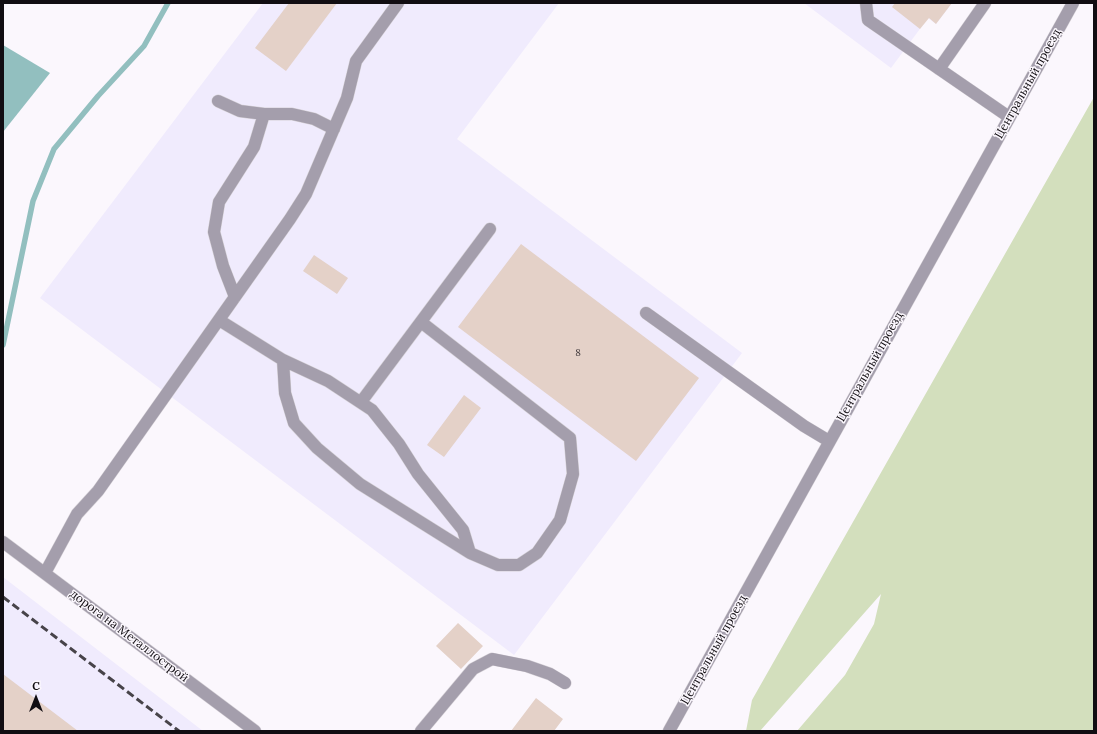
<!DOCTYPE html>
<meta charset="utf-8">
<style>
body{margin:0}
#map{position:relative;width:1097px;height:734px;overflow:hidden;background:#fbf7fd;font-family:Lora,serif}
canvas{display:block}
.frame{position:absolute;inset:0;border:4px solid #110d12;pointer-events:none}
.north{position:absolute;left:16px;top:678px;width:40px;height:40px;-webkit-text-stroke:3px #fbf7fd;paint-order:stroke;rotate:0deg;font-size:11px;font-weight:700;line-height:16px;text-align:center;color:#110d12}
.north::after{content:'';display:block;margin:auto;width:14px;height:18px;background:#110d12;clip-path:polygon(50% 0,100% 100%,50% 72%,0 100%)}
</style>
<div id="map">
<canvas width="1097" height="734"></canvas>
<div class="frame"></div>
<div class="north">С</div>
</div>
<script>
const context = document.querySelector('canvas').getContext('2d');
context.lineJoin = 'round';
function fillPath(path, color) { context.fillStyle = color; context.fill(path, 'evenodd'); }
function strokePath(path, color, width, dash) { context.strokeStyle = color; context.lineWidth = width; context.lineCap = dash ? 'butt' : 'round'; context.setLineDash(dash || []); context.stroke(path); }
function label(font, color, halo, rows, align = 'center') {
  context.font = font + ' Lora,serif'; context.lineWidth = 3; context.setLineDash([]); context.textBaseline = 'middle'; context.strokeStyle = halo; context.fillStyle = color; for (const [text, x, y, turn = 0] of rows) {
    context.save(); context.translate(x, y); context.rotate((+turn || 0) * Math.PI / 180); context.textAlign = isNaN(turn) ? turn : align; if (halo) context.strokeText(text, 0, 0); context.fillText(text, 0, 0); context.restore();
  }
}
fillPath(new Path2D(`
 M263 3H559L457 139 742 353 514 655 40 298Z
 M804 3H952L936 24 928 18 891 68Z
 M3 577 203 731H3Z`), '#f0ebfd');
fillPath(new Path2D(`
 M1094 97V731H797L845 675 874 624 881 594 760 731H746L752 700Z`), '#d3dfbd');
fillPath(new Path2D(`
 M3 45 50 73 3 132Z`), '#92bfbf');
strokePath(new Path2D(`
 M3 345 33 201 54 149 98 96 144 46 168 3`), '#92bfbf', 5.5);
fillPath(new Path2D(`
 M289 3H337L286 71 255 48Z
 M895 3H952L936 24 929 18 920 29 892 7Z
 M521 244 699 378 636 461 458 327Z
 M314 255 348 278 337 294 303 271Z
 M464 395 481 408 444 457 427 445Z
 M458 623 483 646 461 669 436 646Z
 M3 674 78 731H3Z
 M536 698 563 719 554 731H511Z`), '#e4d1c8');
const minor = new Path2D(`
 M866 3 868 20 1009 117
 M939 69 985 3
 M218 101 240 111 264 114H292L314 119 334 129
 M235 297 223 266 214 232 219 202 254 147 264 114
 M646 313 804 426 829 441
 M219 320 283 360 328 381 372 410 399 444 418 474 463 530 470 553
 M283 360 285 393 294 423 317 448 360 484 470 553 498 565H519L537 553 560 520 573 474 570 438 421 322
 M361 402 490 229
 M3 542 255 731
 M45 573 77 514 98 491 290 219 306 194 347 98 356 61 398 3
 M421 731 473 669 492 659 527 666 550 674 565 683
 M669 731 1073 3`);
strokePath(minor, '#d6d2d7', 13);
strokePath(minor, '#a49eac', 12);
strokePath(new Path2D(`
 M3 597 179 731`), '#474349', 3, [8, 4]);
label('10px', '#463e40', null, [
 ["8",578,353]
]);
label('12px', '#110d12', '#fbf7fd', [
 ["Центральный проезд",1028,84,-61],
 ["Центральный проезд",870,367,-61],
 ["дорога на Металлострой",129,636,37],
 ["Центральный проезд",714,650,-61]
]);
</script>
